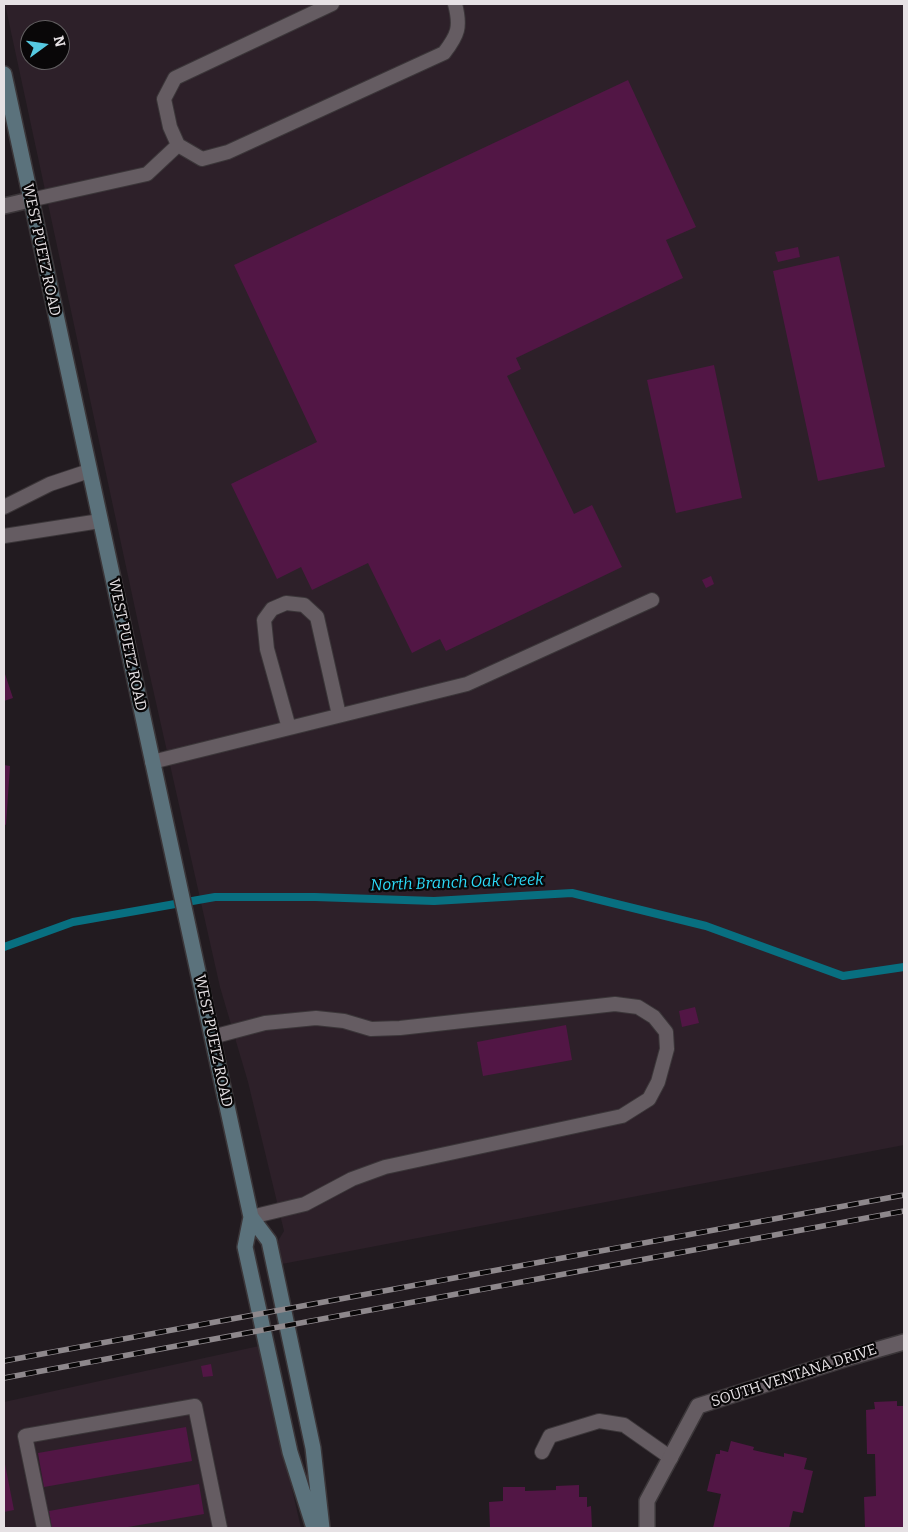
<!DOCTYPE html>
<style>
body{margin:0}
#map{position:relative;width:908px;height:1532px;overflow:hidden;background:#221b20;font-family:Bitter,serif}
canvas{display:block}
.frame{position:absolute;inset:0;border:5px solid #e6e1e4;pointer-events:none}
.north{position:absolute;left:20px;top:20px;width:50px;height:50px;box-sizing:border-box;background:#090708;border:1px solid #615e60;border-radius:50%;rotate:76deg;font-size:14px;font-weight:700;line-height:20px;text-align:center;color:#e6e1e4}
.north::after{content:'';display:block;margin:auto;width:18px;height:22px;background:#56c9e1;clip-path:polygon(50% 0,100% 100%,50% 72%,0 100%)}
</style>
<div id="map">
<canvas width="908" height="1532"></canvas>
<div class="frame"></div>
<div class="north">N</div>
</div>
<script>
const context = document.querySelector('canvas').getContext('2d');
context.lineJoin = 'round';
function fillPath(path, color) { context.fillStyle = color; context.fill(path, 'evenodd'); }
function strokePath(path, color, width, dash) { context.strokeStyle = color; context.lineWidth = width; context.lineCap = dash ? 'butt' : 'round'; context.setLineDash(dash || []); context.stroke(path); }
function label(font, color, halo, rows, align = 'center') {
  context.font = font + ' Bitter,serif'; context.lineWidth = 4.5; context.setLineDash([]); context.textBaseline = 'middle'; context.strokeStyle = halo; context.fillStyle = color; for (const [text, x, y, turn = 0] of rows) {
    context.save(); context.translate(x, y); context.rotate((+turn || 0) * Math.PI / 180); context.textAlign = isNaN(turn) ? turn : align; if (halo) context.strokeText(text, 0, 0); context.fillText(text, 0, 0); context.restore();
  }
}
fillPath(new Path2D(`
 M5 4H904V1145L282 1264 278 1241 284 1231 248 1082 220 987 139 627ZM30 30H60V60H30Z
 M259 1346 301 1528H4V1402Z`), '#2d2029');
strokePath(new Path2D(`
 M4 947 73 922 215 897H315L434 901 572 893 706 926 843 976 904 967`), '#086f80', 8);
fillPath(new Path2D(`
 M628 80 696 227 666 240 683 278 516 358 521 369 507 376 574 514 592 505 622 567 446 651 440 639 412 653 368 563 312 590 301 567 277 579 231 484 317 442 234 265Z
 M798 247 800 257 778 262 775 252Z
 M839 256 885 467 818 481 773 271Z
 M714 365 742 498 676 513 647 380Z
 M711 576 714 584 706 588 702 580Z
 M4 671 13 698 4 701Z
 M4 765 10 766 6 825 4 824Z
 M695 1007 699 1023 682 1027 679 1011Z
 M566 1025 572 1060 483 1076 477 1042Z
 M211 1364 213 1376 203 1377 201 1366Z
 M897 1401V1406H904V1528H865L864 1497 876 1496 875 1454H867L866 1410 875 1409 874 1402Z
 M186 1427 192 1461 44 1487 38 1453Z
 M731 1441 754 1447 753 1450 784 1457V1453L807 1458 804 1469 813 1471 803 1513 793 1511 789 1528H713L721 1494 707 1491 716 1454H720V1450L728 1452Z
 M4 1459 14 1510 4 1512Z
 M199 1484 204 1514 122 1528H52L49 1511Z
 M579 1485V1497H587V1507L591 1506 592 1528H490L489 1502 503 1501V1487H525V1491L556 1490V1486Z`), '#521645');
const lane = new Path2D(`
 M332 4 175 78 164 99 170 127 178 145 202 159 228 152 444 53C458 35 461 27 455 4
 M30 200 147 174 178 145
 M4 507 50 484 89 471
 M4 536 100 521
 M289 728 267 649 264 620 272 609 286 603 304 605 317 617 339 715
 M152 762 467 684 652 600
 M212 1037 265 1023 316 1018 344 1021 371 1029 400 1028 615 1004 638 1007 654 1017 666 1032 667 1049 658 1082 649 1099 622 1116 385 1167 352 1179 305 1204 251 1217
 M542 1452 550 1436 599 1421 624 1425 671 1458
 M44 1528 25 1436 195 1406 220 1528`);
const street = new Path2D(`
 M4 206 30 200
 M647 1528V1501L698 1406 848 1358 904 1342`);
const secondary = new Path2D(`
 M4 74 251 1217 245 1247 290 1452 314 1528
 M251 1217 269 1241 313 1448 322 1528`);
strokePath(lane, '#3b3639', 16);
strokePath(street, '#3b3639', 18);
strokePath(secondary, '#3b3639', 18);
strokePath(lane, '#655c62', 14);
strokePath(street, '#655c62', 15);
strokePath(secondary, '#5b727c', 15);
const rail = new Path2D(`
 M4 1361 904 1195
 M4 1378 904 1211`);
strokePath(rail, '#8e888c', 5.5);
strokePath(rail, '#090708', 4, [11]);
label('15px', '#e6e1e4', '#090708', [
 ["WEST PUETZ ROAD",41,250,78],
 ["WEST PUETZ ROAD",127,645,78],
 ["WEST PUETZ ROAD",213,1041,78],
 ["SOUTH VENTANA DRIVE",794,1376,-18]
]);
label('italic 16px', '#2cdbf9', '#090708', [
 ["North Branch Oak Creek",457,883,-2]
]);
</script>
